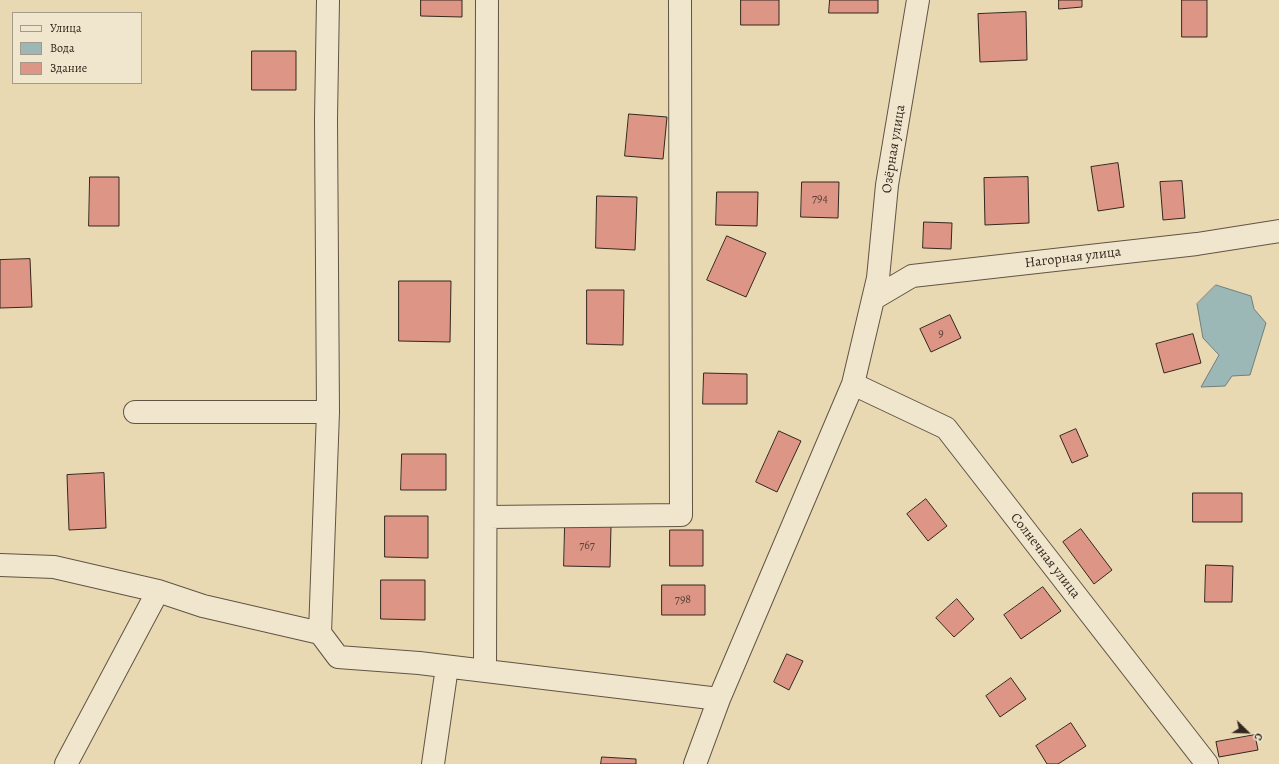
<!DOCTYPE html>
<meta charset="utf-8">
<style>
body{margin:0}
#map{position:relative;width:1279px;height:764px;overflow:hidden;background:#e8d9b3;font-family:Alegreya,serif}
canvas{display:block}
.legend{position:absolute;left:12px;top:12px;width:130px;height:72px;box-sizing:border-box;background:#f0e6ce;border:1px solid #a59a88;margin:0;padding:5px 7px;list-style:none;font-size:12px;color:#34271e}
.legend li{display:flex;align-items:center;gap:8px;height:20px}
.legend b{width:20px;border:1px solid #a59a88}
.north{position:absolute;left:1227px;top:712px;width:40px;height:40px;-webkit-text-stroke:3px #f0e6ce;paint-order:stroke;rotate:113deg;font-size:11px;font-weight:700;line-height:16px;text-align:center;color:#34271e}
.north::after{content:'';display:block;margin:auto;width:14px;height:18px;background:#34271e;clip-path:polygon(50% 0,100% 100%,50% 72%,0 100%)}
</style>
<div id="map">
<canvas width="1279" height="764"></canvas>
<ul class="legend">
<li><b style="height:5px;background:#f0e6ce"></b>Улица</li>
<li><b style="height:11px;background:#9bb8b7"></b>Вода</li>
<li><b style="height:11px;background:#dd9585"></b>Здание</li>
</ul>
<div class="north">С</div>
</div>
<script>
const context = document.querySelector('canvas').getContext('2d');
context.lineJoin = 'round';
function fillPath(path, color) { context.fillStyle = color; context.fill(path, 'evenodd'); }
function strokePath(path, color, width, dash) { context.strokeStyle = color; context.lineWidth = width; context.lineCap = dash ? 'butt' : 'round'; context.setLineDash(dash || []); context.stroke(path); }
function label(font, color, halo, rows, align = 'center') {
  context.font = font + ' Alegreya,serif'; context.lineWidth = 3; context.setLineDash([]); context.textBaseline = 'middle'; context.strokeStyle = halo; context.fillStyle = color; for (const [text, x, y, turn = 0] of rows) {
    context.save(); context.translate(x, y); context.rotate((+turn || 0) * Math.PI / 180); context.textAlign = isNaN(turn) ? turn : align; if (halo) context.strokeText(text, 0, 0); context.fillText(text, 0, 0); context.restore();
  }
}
const water = new Path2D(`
 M1216 285 1251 296 1254 309 1266 323 1250 375 1232 376 1225 386 1201 387 1219 355 1203 338 1197 304Z`);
fillPath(water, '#9bb8b7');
strokePath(water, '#727e7a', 1);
const building = new Path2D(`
 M421 0H462V17L421 16Z
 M741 0H779V25H741Z
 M830 0H878V13H829Z
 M1059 0H1082V7L1059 9Z
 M1182 0H1207V37H1182Z
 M1026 12 1027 60 980 62 978 14Z
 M252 51H296V90H252Z
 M629 114 667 117 663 159 625 156Z
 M1118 163 1124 207 1098 211 1091 167Z
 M90 177H119V226H89Z
 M1028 177 1029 223 985 225 984 178Z
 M1182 181 1185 218 1163 220 1160 182Z
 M802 182H839L838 218 801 217Z
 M717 192H758L757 226 716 225Z
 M597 196 637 197 635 250 596 248Z
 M924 222 952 223 951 249 923 248Z
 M727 236 766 253 746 297 707 280Z
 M30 259 32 307 0 308V260Z
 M399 281H451L450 342 399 341Z
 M587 290H624L623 345 587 344Z
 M950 315 961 338 931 352 920 329Z
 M1193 334 1201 363 1164 373 1156 344Z
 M704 373 747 374V404H703Z
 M1076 429 1088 456 1072 463 1060 436Z
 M779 431 801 441 777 492 756 482Z
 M402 454H446V490H401Z
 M104 473 106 528 69 530 67 475Z
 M1193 493H1242V522H1193Z
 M926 499 947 526 928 541 907 514Z
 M385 516H428V558L385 557Z
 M565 526H611L610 567 564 566Z
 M1081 529 1112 570 1094 584 1063 542Z
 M670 530H703V566H670Z
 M1206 565 1233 566 1232 602H1205Z
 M381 580H425V620L381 619Z
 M662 585H705V615H662Z
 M1043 587 1061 611 1021 639 1004 615Z
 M957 599 974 619 954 637 936 618Z
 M787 654 803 661 789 690 774 682Z
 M1011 678 1026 699 1000 717 986 696Z
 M1071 723 1086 746 1058 764H1047L1036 746Z
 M1255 735 1258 750 1219 757 1216 742Z
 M602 757 636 759V764H601Z`);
fillPath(building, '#dd9585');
strokePath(building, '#34271e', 1);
const minor = new Path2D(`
 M873 299 912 276 1197 244 1279 231
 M853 384 946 428 1207 764
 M135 412H328
 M487 517 681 515 680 0
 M0 565 54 567 158 591 203 606 320 633 338 657 419 663 719 699
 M320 633 328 412 326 119 328 0
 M485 671 487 0
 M66 764 158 591
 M433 764 447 667
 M695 764 719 699 853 384 878 278 887 185 918 0`);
strokePath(minor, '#615443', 24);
strokePath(minor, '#f0e6ce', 22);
label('12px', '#5e4238', null, [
 ["794",820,199],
 ["9",941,334],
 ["767",587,546],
 ["798",683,600]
]);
label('14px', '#34271e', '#f0e6ce', [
 ["Озёрная улица",894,149,-81],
 ["Нагорная улица",1073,258,-7],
 ["Солнечная улица",1045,556,52]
]);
</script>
